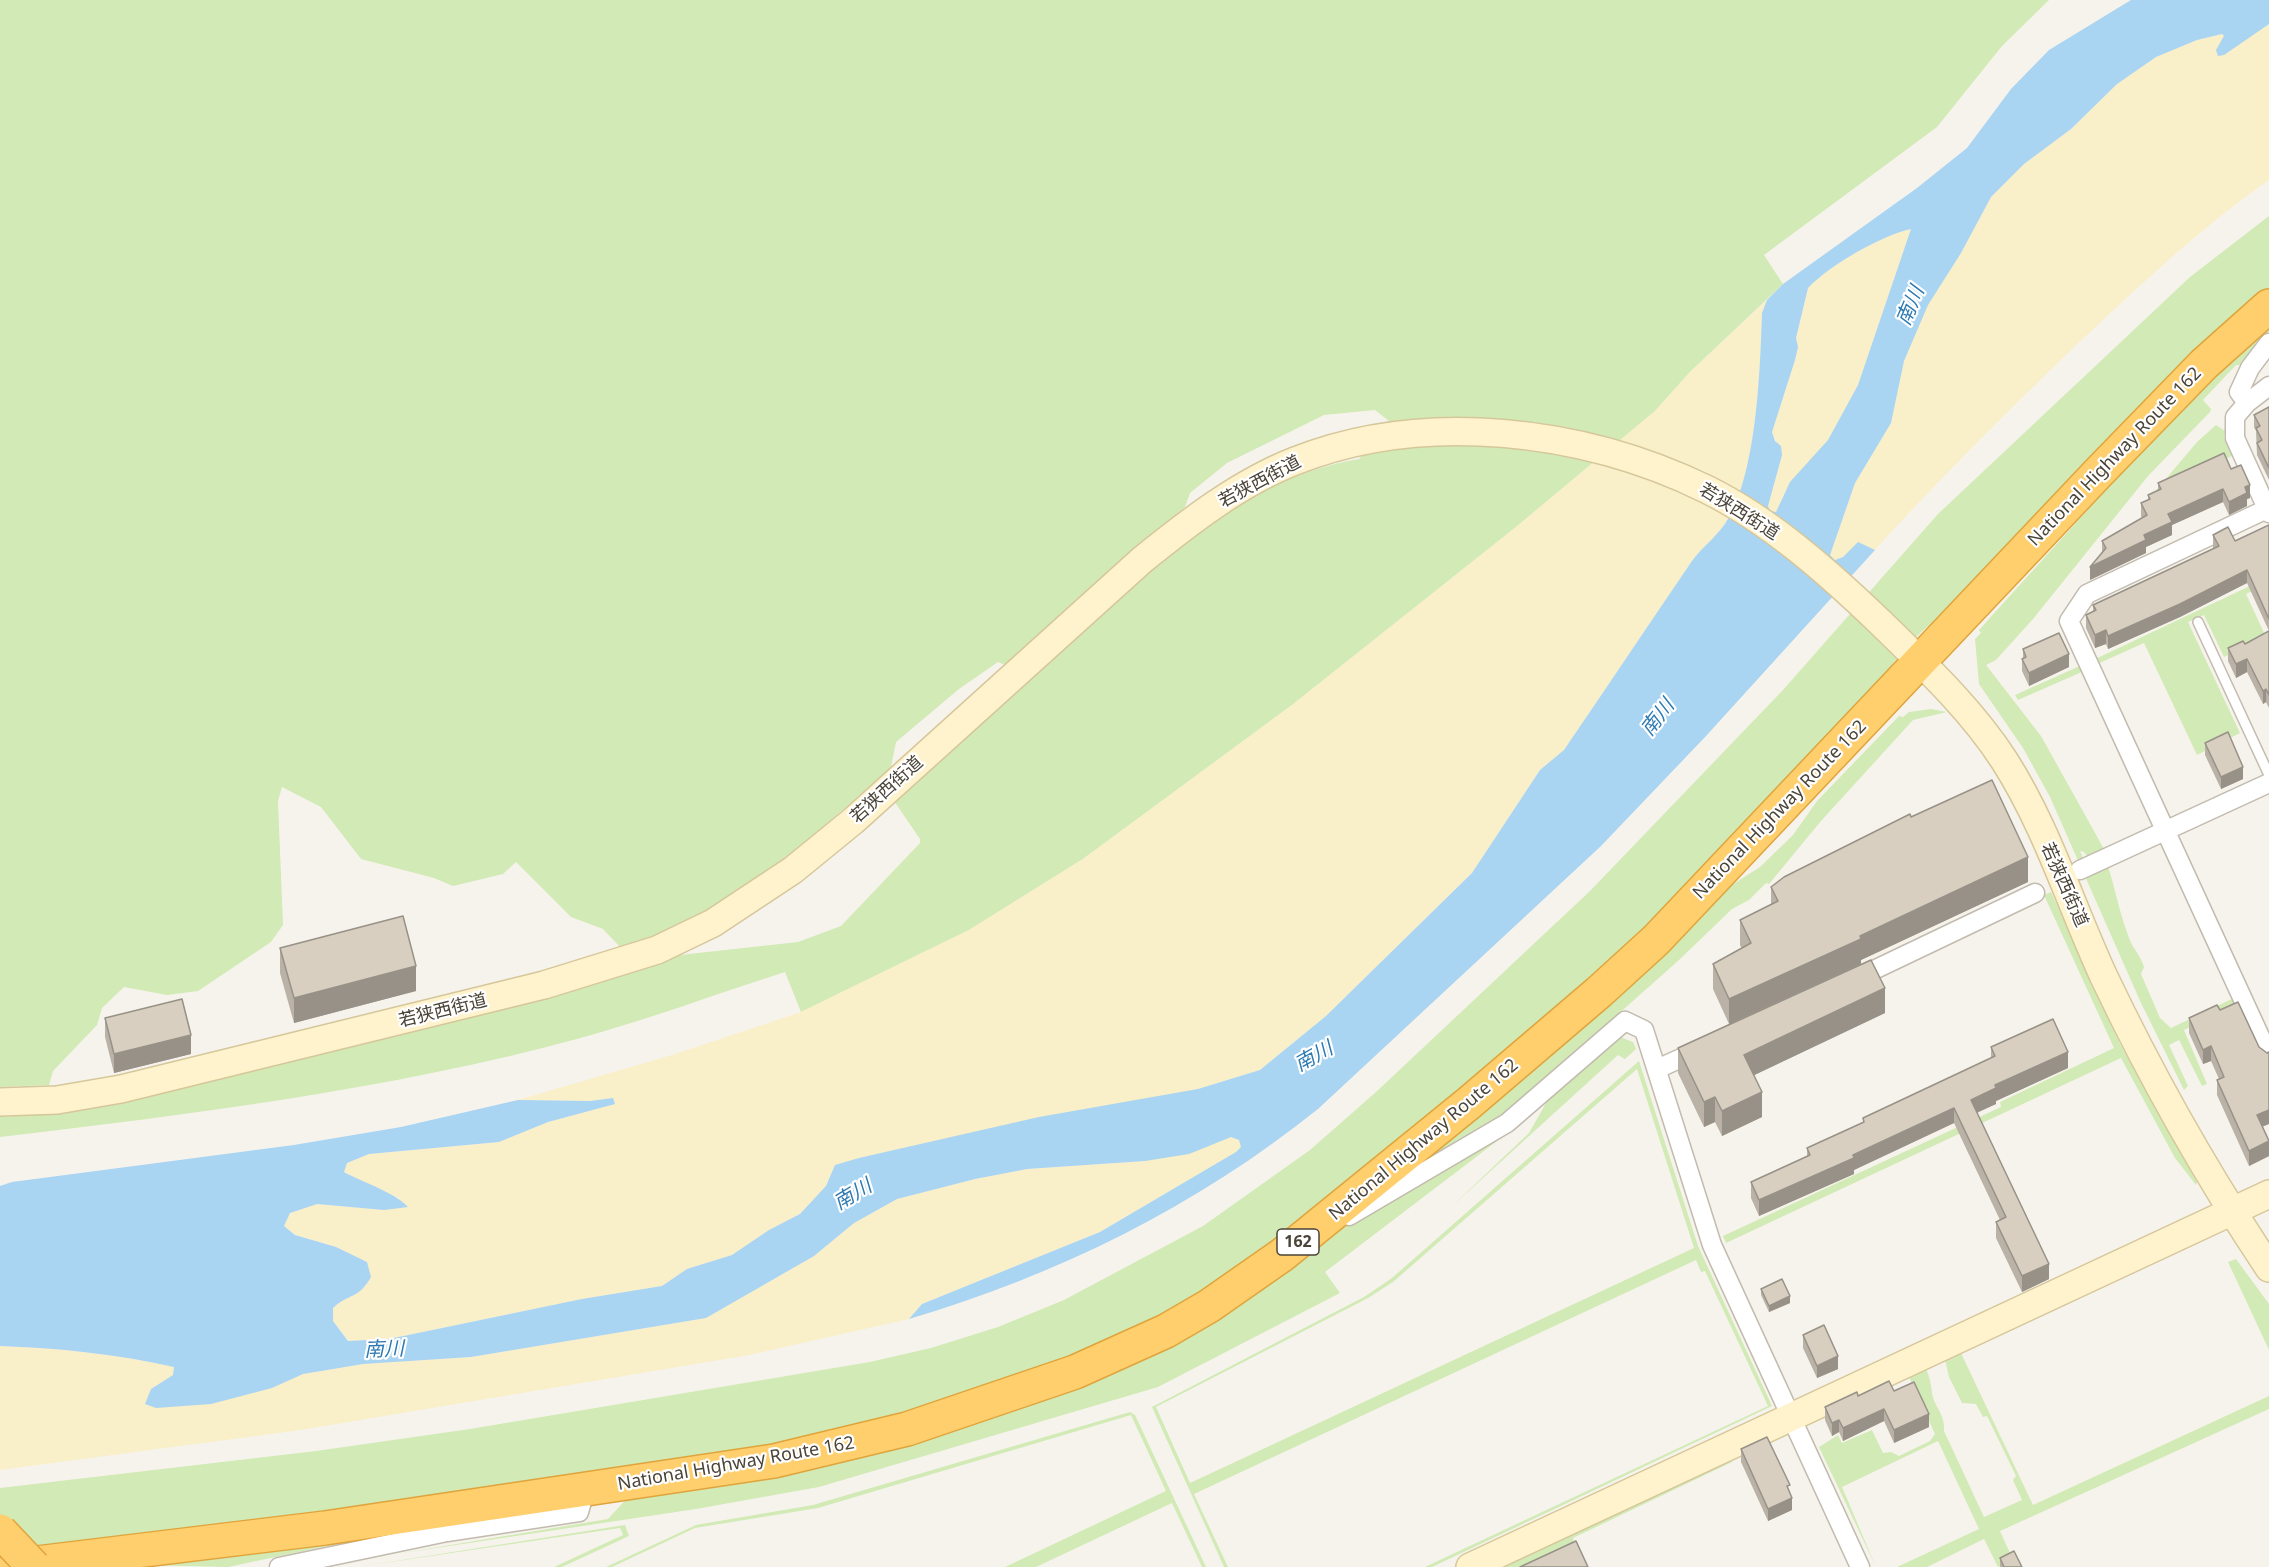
<!DOCTYPE html>
<meta charset="utf-8">
<style>
body{margin:0}
canvas{display:block;background:#f6f3ec}
</style>
<canvas width="2269" height="1567"></canvas>
<script>
const context = document.querySelector('canvas').getContext('2d');
context.lineJoin = 'round';
function fillPath(path, color) { context.fillStyle = color; context.fill(path, 'evenodd'); }
function strokePath(path, color, width, dash) { context.strokeStyle = color; context.lineWidth = width; context.lineCap = dash ? 'butt' : 'round'; context.setLineDash(dash || []); context.stroke(path); }
function label(font, color, halo, rows, align = 'center') {
  context.font = font + ' "Noto Sans","Noto Sans JP",sans-serif'; context.lineWidth = 4.5; context.setLineDash([]); context.textBaseline = 'middle'; context.strokeStyle = halo; context.fillStyle = color; for (const [text, x, y, turn = 0] of rows) {
    context.save(); context.translate(x, y); context.rotate((+turn || 0) * Math.PI / 180); context.textAlign = isNaN(turn) ? turn : align; if (halo) context.strokeText(text, 0, 0); context.fillText(text, 0, 0); context.restore();
  }
}
fillPath(new Path2D(`
 M0 0H2049L2002 46 1937 127 1764 255 1783 284 1690 372 1655 411 1516 527 1292 705 1083 859 969 930 801 1012 785 972C716 994 647 1020 577 1039 388 1090 194 1114 0 1137V1117L68 1113 118 1103 623 974 680 955 798 942 841 926 920 843V839L894 801C949 751 1005 700 1060 650 1146 572 1239 479 1359 459L1389 421 1375 410 1324 415 1227 463 1190 493 1185 507 1005 665 998 662 959 689 896 742 891 767 787 859 703 914 672 929 621 948 603 929 571 917 516 862 503 874 453 886 434 878 361 859 321 807 282 787 278 801 283 925 271 942 198 991 167 995 124 987 102 1008 97 1025 53 1071 49 1085 0 1087Z
 M2269 216V293L1952 610C1920 627 1893 660 1875 691L1649 931 1330 1205 1163 1322 961 1403 773 1452 0 1558V1488L316 1451 470 1429 870 1362 931 1348 998 1327 1064 1300 1203 1226 1310 1150 1376 1092 1590 891 1783 690 1938 514 2190 277Z
 M2269 319V332L2242 365H2236L2203 400 2211 409 2210 412 2148 476 2033 619 1996 660 1986 665 2041 736 2104 849 2087 856 2084 852 2080 851 2090 874 2108 866C2115 889 2120 914 2129 938 2133 949 2141 956 2144 967L2141 974 2160 1018 2171 1028 2236 997 2238 1003 2184 1030 2207 1084 2202 1086 2179 1040 2169 1045 2188 1086 2184 1090 2141 1003 2050 797 2023 748 1979 684 1975 639 1981 633 1979 630 2131 462Z
 M2216 425 2225 431 2224 437 2232 456 2154 493 2197 442Z
 M2269 577V583L2246 594 2266 637 2224 657 2204 615 2188 622 2240 733 2197 755 2144 643 2093 666 2091 661Z
 M2082 665 2084 671 2018 700 2015 695Z
 M1931 709 1947 712 1913 720 1821 821 1769 884 1766 883 1749 900 1732 909 1679 960 1498 1121 1374 1195 1724 890 1760 867 1793 835 1817 801 1899 716 1903 717 1909 712Z
 M2051 892 2120 1044 2197 1182 2196 1185 2175 1158 2121 1058 1726 1243 1723 1236 2001 1107 2000 1102 2114 1048 2044 895Z
 M1620 1037 1633 1042 1636 1049 1625 1059 1618 1055 1450 1208 1529 1133 1550 1096Z
 M1639 1061 1698 1246 1772 1406 1432 1567H1425L1768 1406 1705 1271 1701 1272 1696 1260 1194 1494 1228 1567H1224L1152 1407 1364 1297 1392 1278ZM1637 1069 1694 1248 1190 1483 1156 1407 1368 1298 1393 1282Z
 M1496 1138H1501L1325 1272 1340 1293 1158 1387 819 1487 696 1509 396 1554 608 1519 631 1494 932 1432 1375 1212Z
 M2236 1259 2269 1304V1350L2228 1262Z
 M1961 1353 2033 1505 2269 1396V1409L2000 1531 2014 1562 1998 1567 1984 1539 1927 1567H1897L1979 1529 1938 1441 1842 1487 1876 1567 1819 1447 1838 1435 1842 1443 1872 1430 1883 1453 1891 1452 1899 1456 1930 1441 1935 1434 1909 1377 1926 1369C1930 1378 1931 1384 1932 1393 1935 1409 1945 1413 1944 1431L1984 1517 2022 1500 2013 1480 2016 1476 1987 1416 1983 1417 1976 1404 1962 1403 1949 1377 1945 1360Z
 M1130 1412 1135 1415 1206 1567H1202L1172 1503 1036 1567H1005L1166 1491 1131 1415 818 1508 695 1528 612 1567H606L696 1525 813 1505Z
 M1731 1459 1732 1462 1573 1538 1574 1542 1522 1567H1501Z
 M625 1525 629 1536 562 1567H554L623 1535 620 1528 357 1567Z
 M412 1528 228 1567 137 1565Z`), '#d2eab5');
fillPath(new Path2D(`
 M2269 24V180C2196 231 2134 291 2069 352 2003 416 1937 481 1875 550L1859 543 1843 557 1835 560 1830 555 1855 483 1891 423 1904 361 1928 304 1961 253 1991 197 2024 164 2071 129 2117 84 2156 57 2197 40 2222 34 2248 37Z
 M1911 229 1858 385 1828 440 1784 493 1776 513 1770 511 1768 506 1782 455 1772 432 1795 360 1798 347 1796 338 1808 288C1830 265 1880 236 1911 229Z
 M1767 300 1762 313C1760 371 1757 469 1728 519 1719 535 1703 546 1692 561 1649 624 1607 687 1564 750L1540 770 1472 873 1326 1016 1260 1070 1198 1089 835 1165 826 1186 800 1214 769 1230 732 1255 687 1269 662 1286 582 1299 389 1339 349 1341 333 1321V1308C349 1293 358 1300 371 1277L367 1262 336 1247 296 1235 284 1226 290 1213 317 1204 384 1210 400 1198 367 1186 344 1171 347 1163 369 1154 499 1142 548 1122 615 1104 613 1098 590 1101 518 1100 672 1055 801 1012 969 930 1083 859 1292 705 1516 527 1655 411 1690 372Z
 M1231 1137 1239 1140 1241 1147 1236 1152 1100 1232 922 1304 909 1319 749 1355 301 1430 0 1470V1346C59 1348 117 1354 174 1367V1375L151 1389 272 1388 302 1374 363 1364 471 1357 706 1318 814 1256 854 1223 897 1199 975 1179 1027 1169 1145 1161Z`), '#f9efc9');
fillPath(new Path2D(`
 M2131 0H2269V24L2224 55 2218 56 2216 50 2224 36 2222 34 2197 40 2156 57 2117 84 2071 129 2024 164 1991 197 1961 253 1928 305 1904 361 1891 423 1855 483 1830 555 1835 560 1843 557 1858 542 1875 550 1706 736 1601 846 1318 1109C1197 1206 1058 1275 909 1319L922 1304 1100 1232 1236 1152 1241 1147 1239 1140 1231 1137 1189 1154 1145 1161 1027 1169 975 1179 897 1199 854 1223 814 1256 706 1318 471 1357 363 1364 303 1374 272 1388 211 1404 156 1408 145 1404 151 1389 173 1375 174 1367C117 1354 58 1348 0 1346V1186L12 1182 294 1145 401 1127 518 1100 590 1101 613 1098 615 1104 548 1122 499 1142 369 1154 347 1163 344 1172C362 1182 396 1193 408 1207L384 1210 317 1204 290 1213 284 1226 295 1235 336 1247 367 1262 371 1277C358 1300 349 1293 333 1308V1321L348 1341 389 1339 582 1299 662 1286 687 1269 732 1255 769 1230 800 1214 826 1186 835 1165 859 1158 1039 1117 1198 1089 1260 1070 1326 1016 1472 873 1540 770 1564 750C1607 687 1649 624 1692 561 1703 546 1719 535 1728 519 1757 469 1760 371 1762 313L1767 300 1783 284 1917 188 1967 148 2011 89 2049 50ZM1911 229 1858 385 1828 440 1790 482 1776 512 1770 511 1768 506 1782 455 1781 446 1775 441 1772 432 1795 360 1798 347 1796 338 1808 288C1830 265 1880 236 1911 229Z`), '#a9d4f2');
const lane = new Path2D(`
 M2198 622 2269 775`);
const street = new Path2D(`
 M2269 343 2250 368 2239 392 2247 403 2235 417V438L2269 513
 M2247 403 2269 386
 M2269 508 2087 594 2069 621 2269 1056
 M2080 870 2269 783
 M1855 979 2035 893
 M1657 1069 1699 1050
 M1345 1214 1349 1216 1507 1123 1625 1021 1644 1030 1712 1245 1860 1567
 M279 1567 447 1532 579 1512 585 1491`);
const secondary = new Path2D(`
 M0 1102 57 1100 121 1089 544 985 657 950 713 923 793 870 853 821 1142 560C1189 522 1239 483 1295 461 1424 410 1583 429 1706 489 1771 521 1830 574 1882 624 1926 667 1971 709 2004 760 2047 827 2071 906 2104 977 2152 1078 2207 1175 2269 1268
 M1470 1567 2269 1194`);
const highway = new Path2D(`
 M4 1567 325 1528 774 1461 907 1429 1075 1372 1166 1331 1209 1306 1282 1255 1469 1103 1599 992 1656 940 2099 472 2204 364 2269 306`);
strokePath(lane, '#c2bbae', 12);
strokePath(street, '#c2bbae', 21);
strokePath(secondary, '#d6c79b', 30);
strokePath(highway, '#e0a43c', 36);
strokePath(lane, '#fff', 9);
strokePath(street, '#fff', 18);
strokePath(secondary, '#fff3cd', 27);
strokePath(highway, '#ffcf6e', 33);
const highwayBridge = new Path2D(`
 M0 1531 34 1567`);
strokePath(highwayBridge, '#e0a43c', 36, []);
strokePath(highwayBridge, '#ffcf6e', 33);
fillPath(new Path2D(`
 M2269 407V480L2257 455 2256 431 2254 427V415Z
 M2231 469 2250 498 2247 499V506L2229 515 2223 502 2172 525V535L2146 547V553L2090 580 2102 552V541L2142 518 2141 516V503L2148 500V495L2158 491V483Z
 M2269 525V708L2266 702 2263 704 2247 672 2236 678 2228 661V648L2245 644 2269 631 2247 583 2180 617 2108 649 2106 644 2095 648 2086 628V615L2093 612V605L2213 549V535L2235 541Z
 M2023 649 2069 667 2029 686 2022 671V659L2023 658Z
 M2205 743 2243 779 2221 789 2205 755Z
 M1911 817 2028 882 1861 960V964L1885 1013 1754 1075 1762 1117 1722 1136 1715 1122 1704 1127 1678 1073V1048L1729 1024 1713 989V964L1742 949 1740 945V920L1771 904V887Z
 M280 948 416 991 294 1023 280 973Z
 M2220 1010 2259 1047 2267 1053 2263 1127 2269 1140V1156L2249 1166 2217 1095V1080L2219 1079 2211 1061 2203 1064 2189 1033V1018Z
 M105 1018 191 1054 114 1073 105 1037Z
 M1991 1047 2068 1068 1996 1101V1104L1977 1113 2049 1279 2022 1292 1996 1238V1222L2000 1220 1954 1123 1854 1170V1174L1759 1216 1751 1198V1182L1807 1156V1148L1863 1123V1118L1991 1058Z
 M1761 1289 1790 1303 1769 1312 1761 1295Z
 M1803 1335 1838 1369 1817 1378 1803 1348Z
 M1894 1391 1929 1427 1894 1443 1884 1421 1843 1441 1839 1432 1832 1436 1825 1420V1407L1858 1396Z
 M1741 1449 1790 1492 1792 1510 1768 1521 1741 1462Z
 M2000 1558 2022 1567H2000Z`), '#bab2a6');
fillPath(new Path2D(`
 M2250 485V498L2247 499V506L2229 515V502L2245 487Z
 M2223 489V502L2172 525V535L2146 547V553L2090 580V567L2144 535 2168 514Z
 M2247 570V583L2180 617 2108 649V636Z
 M2106 630V644L2095 648V635Z
 M2069 654V667L2029 686V673Z
 M2247 659V672L2236 678V664Z
 M2266 689V702L2263 704V691Z
 M2243 767V779L2221 789V777Z
 M2028 857V882L1861 960V964L1729 1024V999L1860 936Z
 M416 966V991L294 1023V998Z
 M1885 988V1013L1744 1080V1055Z
 M191 1035V1054L114 1073V1054Z
 M2211 1046V1061L2203 1064V1050Z
 M2068 1052V1068L1996 1101V1104L1971 1115V1100L1995 1085Z
 M1762 1092V1117L1722 1136V1111Z
 M1715 1097V1122L1704 1127V1102Z
 M1954 1108V1123L1854 1170V1174L1759 1216V1200Z
 M2269 1110V1124L2257 1129V1115Z
 M2269 1141V1156L2249 1166V1151Z
 M2049 1264V1279L2022 1292V1276Z
 M1790 1296V1303L1769 1312V1306Z
 M1838 1356V1369L1817 1378V1366Z
 M1884 1409V1421L1843 1441V1428Z
 M1929 1414V1427L1894 1443V1430Z
 M1839 1420V1432L1832 1436V1423Z
 M1792 1498V1510L1768 1521V1509Z`), '#979187');
const building = new Path2D(`
 M2269 407V468L2257 443 2262 440 2256 428 2260 426 2254 415Z
 M2224 453 2231 469 2241 465 2250 485 2245 487 2247 493 2229 502 2223 489 2168 514 2172 522 2144 535 2146 540 2090 567 2106 548 2102 541 2147 515 2141 503 2150 499 2148 495 2161 489 2158 483Z
 M2269 525V619L2247 570 2180 604 2108 636 2106 630 2095 635 2086 615 2096 610 2093 605 2219 546 2213 535 2228 527 2235 541Z
 M2269 631V695L2266 689 2263 691 2247 659 2236 664 2228 648 2243 641 2245 644Z
 M2059 633 2069 654 2029 673 2022 659 2026 657 2023 649Z
 M2228 732 2243 767 2221 777 2205 743Z
 M1992 780 2028 857 1860 936 1861 939 1729 999 1713 964 1751 943 1740 920 1778 901 1771 887 1784 877 1910 814 1911 817Z
 M403 916 416 966 294 998 280 948Z
 M1871 960 1885 988 1744 1055 1762 1092 1722 1111 1715 1097 1704 1102 1678 1048Z
 M182 999 191 1035 114 1054 105 1018Z
 M2238 1002 2259 1047 2267 1053 2269 1052V1110L2257 1115 2269 1141 2249 1151 2217 1080 2224 1077 2211 1046 2203 1050 2189 1018 2217 1005 2220 1010Z
 M2053 1019 2068 1052 1995 1085 1996 1088 1971 1100 2049 1264 2022 1276 1996 1222 2006 1217 1954 1108 1853 1155 1854 1158 1759 1200 1751 1182 1810 1155 1807 1148 1864 1122 1863 1118 1995 1056 1991 1047Z
 M1782 1279 1790 1296 1769 1306 1761 1289Z
 M1824 1325 1838 1356 1817 1366 1803 1335Z
 M1889 1381 1894 1391 1914 1382 1929 1414 1894 1430 1884 1409 1843 1428 1839 1420 1832 1423 1825 1407 1857 1392 1858 1396Z
 M1767 1437 1790 1485 1787 1486 1792 1498 1768 1509 1741 1449Z
 M1576 1541 1588 1567H1520Z
 M2014 1551 2022 1567H2004L2000 1558Z`);
fillPath(building, '#d8cfc1');
strokePath(building, '#979187', 1.5);
for (const [x, y, w] of [
 [1298,1242,42]
]) { const box = new Path2D(); box.roundRect(x - w / 2, y - 13, w, 26, 4.5); context.fillStyle = '#fff'; context.fill(box); strokePath(box, '#4b4439', 1.5); }
label('bold 16px', '#4b4439', null, [
 ["162",1298,1242]
]);
label('18px', '#4b4439', '#fff', [
 ["National Highway Route 162",2115,457,-46],
 ["若狭西街道",1260,482,-28],
 ["若狭西街道",1739,512,32],
 ["若狭西街道",887,790,-42],
 ["National Highway Route 162",1780,810,-46],
 ["若狭西街道",2064,885,66],
 ["若狭西街道",443,1011,-14],
 ["National Highway Route 162",1424,1140,-40],
 ["National Highway Route 162",736,1464,-10]
]);
label('italic 20px', '#2e7ab2', '#fff', [
 ["南川",1911,306,-67],
 ["南川",1658,718,-52],
 ["南川",1314,1057,-29],
 ["南川",853,1195,-31],
 ["南川",384,1350,-2]
]);
</script>
